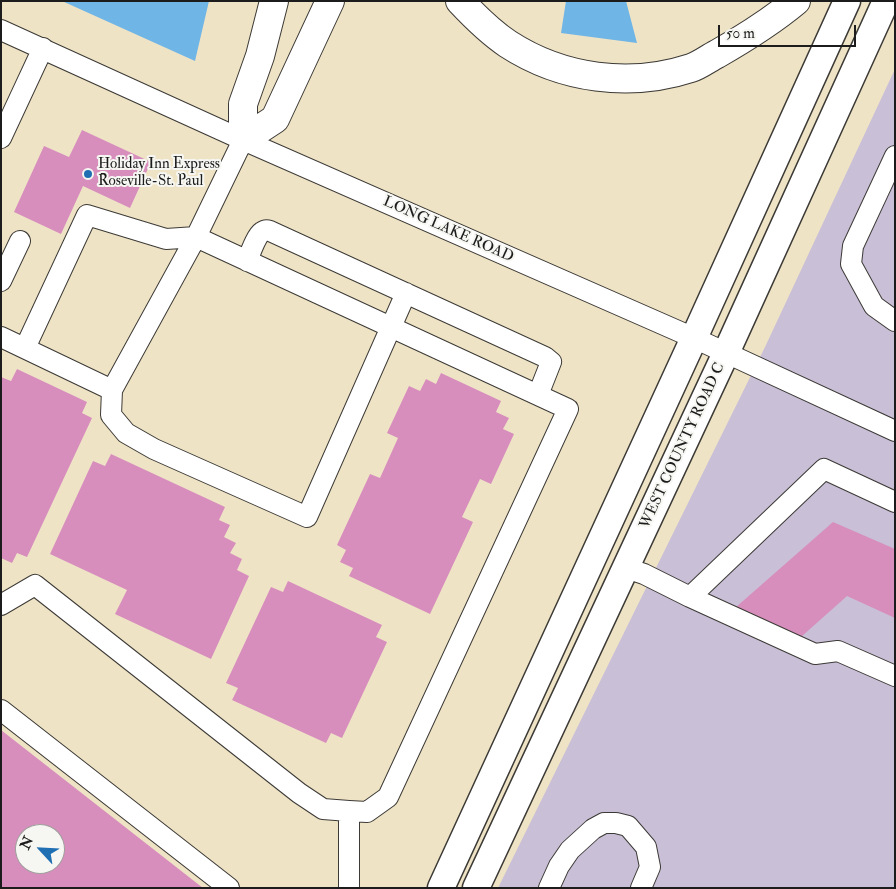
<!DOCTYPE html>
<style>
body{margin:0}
#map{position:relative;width:896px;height:889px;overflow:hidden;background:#efe3c6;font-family:"IM FELL Double Pica",serif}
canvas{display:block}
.frame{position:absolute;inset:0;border:2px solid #1c1c1c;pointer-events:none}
.north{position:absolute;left:15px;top:824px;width:50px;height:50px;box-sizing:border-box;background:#f6f6f2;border:1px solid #9f9f9c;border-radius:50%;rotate:295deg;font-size:14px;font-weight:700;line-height:20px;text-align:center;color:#1c1c1c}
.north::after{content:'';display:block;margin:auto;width:18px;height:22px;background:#1f6fb2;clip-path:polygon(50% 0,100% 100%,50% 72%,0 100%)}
.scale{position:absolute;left:718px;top:25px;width:138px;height:22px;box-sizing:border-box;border:2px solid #1c1c1c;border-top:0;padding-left:6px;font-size:15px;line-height:18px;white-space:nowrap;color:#1c1c1c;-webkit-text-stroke:4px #f6f6f2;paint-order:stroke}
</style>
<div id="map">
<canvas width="896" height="889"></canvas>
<div class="frame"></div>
<div class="north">N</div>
<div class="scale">50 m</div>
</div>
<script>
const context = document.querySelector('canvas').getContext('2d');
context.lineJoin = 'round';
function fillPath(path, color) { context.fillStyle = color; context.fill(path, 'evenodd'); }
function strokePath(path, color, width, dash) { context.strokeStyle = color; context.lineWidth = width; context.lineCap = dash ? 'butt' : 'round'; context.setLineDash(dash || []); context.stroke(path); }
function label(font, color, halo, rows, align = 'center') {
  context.font = font + ' "IM FELL Double Pica",serif'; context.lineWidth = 4; context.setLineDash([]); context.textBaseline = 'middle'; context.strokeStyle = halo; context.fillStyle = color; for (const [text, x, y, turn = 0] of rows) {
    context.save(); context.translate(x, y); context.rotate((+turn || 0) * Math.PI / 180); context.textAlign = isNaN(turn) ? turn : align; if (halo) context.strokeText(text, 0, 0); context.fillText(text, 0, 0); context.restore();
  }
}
fillPath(new Path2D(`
 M895 69V888H498L765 347Z`), '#c9bfd7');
fillPath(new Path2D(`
 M62 1H209L195 61Z
 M566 1H626L637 43 561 33Z`), '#6fb5e6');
fillPath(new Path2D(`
 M82 130 151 162 130 208 83 186 61 234 14 212 44 146 69 157Z
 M17 369 87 402 82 413 92 418 27 557 17 553 12 563 1 558V377L11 381Z
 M441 373 501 401 496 412 509 418 503 429 514 434 491 484 480 479 462 517 473 522 430 614 349 576 353 568 340 562 346 550 337 545 370 474 380 478 398 438 387 433 409 386 420 391 426 379 436 384Z
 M111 454 225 507 219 520 230 525 224 537 236 543 230 553 242 559 237 570 249 576 211 659 115 614 127 590 50 554 93 461 105 466Z
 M833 522 895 549V618L847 596 801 637 735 608Z
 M288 581 382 625 376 637 387 642 342 738 331 733 326 743 232 700 238 688 226 683 271 587 283 592Z
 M1 730 203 888H1ZM25 834H55V864H25Z`), '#d78ebd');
const minor = new Path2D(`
 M1 30 243 140 694 338 895 431
 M1 138 43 48
 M895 156 853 246 851 264 874 306 895 321
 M247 261C250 254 256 236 262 232 266 229 267 230 270 231L545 357 551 362 538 395
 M1 281 20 241
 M1 337 112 390 111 415 126 433 154 449 307 517 406 293
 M25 348 87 215 166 239 196 237
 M112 390 196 237
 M626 568 644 574 690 597 815 654 838 651 895 676
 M690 597 824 469 895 502
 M1 605 35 585 299 793 323 809 349 811 367 812 388 797 568 409 196 237 243 140
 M1 710 229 888
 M349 888V811
 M549 888 559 866 570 850 593 829 604 823H616L628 826 646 847 650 867 641 888`);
const major = new Path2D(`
 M441 888 694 338 847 1
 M476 888 726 353 886 1`);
const highway = new Path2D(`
 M460 1C475 17 490 32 508 44 562 79 630 88 691 68 700 65 709 58 717 54 745 38 772 21 796 1
 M243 140 275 119 330 1
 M243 140V104L260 56 274 1`);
strokePath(minor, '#3c3a36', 22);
strokePath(major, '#3c3a36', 29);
strokePath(highway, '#3c3a36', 30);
strokePath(minor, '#fff', 20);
strokePath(major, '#fff', 26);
strokePath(highway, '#fff', 28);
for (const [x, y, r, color] of [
 [88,174,5,"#1f6fb2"]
]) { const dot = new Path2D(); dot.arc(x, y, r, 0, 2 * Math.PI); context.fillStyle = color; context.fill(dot); strokePath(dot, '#f6f6f2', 2); }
label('15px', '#1c1c1c', '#f6f6f2', [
 ["Holiday Inn Express",98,165],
 ["Roseville-St. Paul",98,182]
], 'left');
label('15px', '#1c1c1c', '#f6f6f2', [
 ["LONG LAKE ROAD",448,230,24],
 ["WEST COUNTY ROAD C",683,446,-65]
]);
</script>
